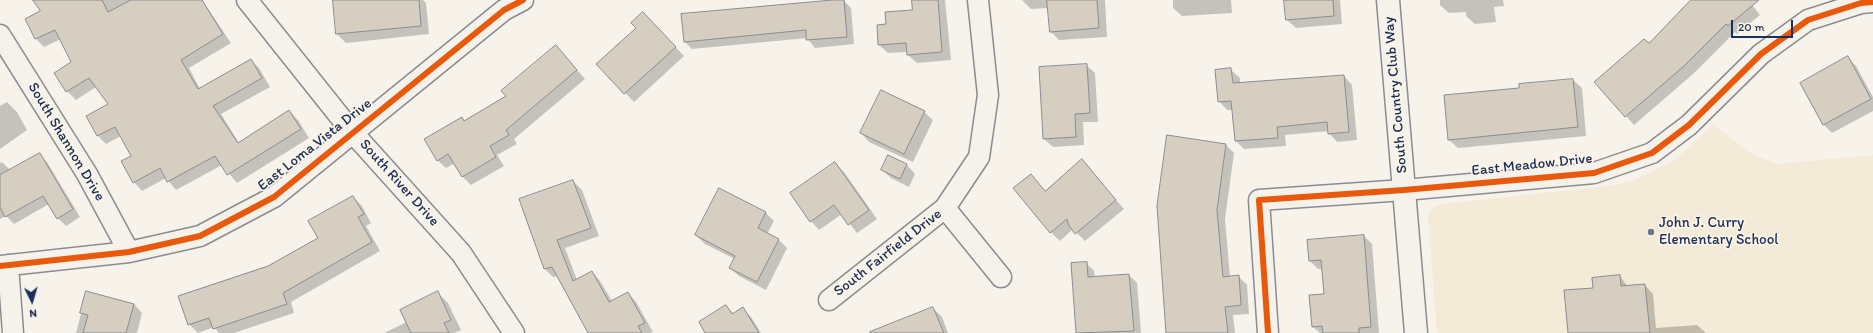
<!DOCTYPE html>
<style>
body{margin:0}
#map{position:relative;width:1873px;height:333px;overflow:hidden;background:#f7f3ea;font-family:Itim,sans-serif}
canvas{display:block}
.north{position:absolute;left:12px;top:281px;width:40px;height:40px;-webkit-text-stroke:3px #fcf5e5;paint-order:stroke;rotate:175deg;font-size:11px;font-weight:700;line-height:16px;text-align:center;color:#1b2f5e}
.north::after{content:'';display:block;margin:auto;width:14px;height:18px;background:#1b2f5e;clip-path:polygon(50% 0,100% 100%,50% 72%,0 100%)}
.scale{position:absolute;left:1731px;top:20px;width:62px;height:18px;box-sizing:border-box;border:2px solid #1b2f5e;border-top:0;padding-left:5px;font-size:12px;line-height:14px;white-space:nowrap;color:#1b2f5e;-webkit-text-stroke:3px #fcf5e5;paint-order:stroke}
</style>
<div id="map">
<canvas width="1873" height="333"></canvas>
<div class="north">N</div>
<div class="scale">20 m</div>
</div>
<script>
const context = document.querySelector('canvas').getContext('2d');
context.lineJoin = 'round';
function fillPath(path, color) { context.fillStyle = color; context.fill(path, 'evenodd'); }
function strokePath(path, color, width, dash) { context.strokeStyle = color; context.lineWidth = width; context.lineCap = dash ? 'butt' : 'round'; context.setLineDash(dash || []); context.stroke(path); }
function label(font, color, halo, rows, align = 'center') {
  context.font = font + ' Itim,sans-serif'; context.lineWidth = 3.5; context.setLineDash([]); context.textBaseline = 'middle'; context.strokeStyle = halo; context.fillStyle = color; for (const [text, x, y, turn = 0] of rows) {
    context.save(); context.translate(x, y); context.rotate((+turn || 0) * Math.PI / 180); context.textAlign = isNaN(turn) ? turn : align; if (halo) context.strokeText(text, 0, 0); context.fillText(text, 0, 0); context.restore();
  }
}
fillPath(new Path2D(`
 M1713 124 1750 153 1777 164 1873 155V333H1437L1428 217 1432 208 1442 204 1617 185 1634 180 1675 160Z`), '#f3ead8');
fillPath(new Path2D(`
 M34 0H202L231 43 189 68 200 89 251 60 259 68 270 87 221 114 239 143 289 111 298 120 309 138 237 183 222 165 176 190 166 178 142 191 134 182 132 156 121 136 106 144 98 136 109 105 96 87 76 100 67 91 73 62 61 39 44 47 36 39 26 19 41 12Z
 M334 0H423L426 3 429 34 346 43 337 34Z
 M843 0 851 8 854 44 815 48 807 38 692 49 684 41Z
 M913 0H945L951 60 917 63 908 55V52L888 53 879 45 887 25 914 11Z
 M1022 0H1105L1107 37 1059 40 1051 32 1049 8 1031 9Z
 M1173 0H1231L1232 13 1182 16 1173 8Z
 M1285 0H1340L1342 24 1296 28 1287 20Z
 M1440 0H1503L1504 6 1494 7 1496 22 1475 24 1466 16V12L1449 13 1440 5Z
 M1693 0H1748L1760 15 1737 34 1735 32 1693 74 1634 125 1626 116 1649 44Z
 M652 22 684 56 634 102 598 64Z
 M564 55 585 79 514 139 517 144 497 155 504 166 471 185 462 176 455 163 446 168 437 160 462 118 465 121 507 96Z
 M1848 58 1856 66 1873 97V111L1832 133 1823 124Z
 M1086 65 1095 73 1098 122H1083L1084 145 1053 147 1044 139Z
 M1231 70 1240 78V83L1344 76 1352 85 1357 140 1337 142 1329 133V131L1285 135 1286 146 1244 149 1236 141 1233 110H1227L1219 101Z
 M1573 80 1582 88 1586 136 1458 148 1449 140 1520 89Z
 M7 102 17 112 27 130 0 149V106Z
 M924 112 933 120 913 162 869 142 861 133Z
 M1226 145 1234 153 1225 219 1230 277H1239L1247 285 1249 314 1233 315 1235 333H1172Z
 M40 155 47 162 80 217 66 226 58 218 49 204 14 224 6 216 0 219V163L2 162 10 170Z
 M888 156 907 165 915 174 909 187 891 178 882 170Z
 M1082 161 1124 209 1085 241 1073 229 1060 241 1051 232 1031 175 1045 191Z
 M835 163 844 172 877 219 857 233 842 214 819 230 811 221Z
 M573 181 582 190 599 236 565 248 577 280 592 272 600 281 612 301 628 293 636 302 653 332 650 333H589L558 276 553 277 545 269 520 200Z
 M353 197 362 206 371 223 366 226 380 251 291 302 294 313 234 333H219L214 327 198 333 189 324 269 267 319 238Z
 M766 213 774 221 767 234 779 240 787 248 766 290 739 276 730 268 735 259 705 244 696 235Z
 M1364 236 1372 244 1379 333H1320L1313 327 1325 295 1323 269H1318L1310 261Z
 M1086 263 1094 271 1095 277 1129 275 1137 283 1141 333H1077L1072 264Z
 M1620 276 1628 287 1645 285 1653 294 1656 328 1697 325 1706 333H1569L1594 289Z
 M87 292 134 304 142 313 137 333H76Z
 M438 293 448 303 461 330 454 333H384L407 322Z
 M726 306 734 314 743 309 751 317 761 333H707Z
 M933 308 942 317 948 333H889Z`), '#0003');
const building = new Path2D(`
 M33 0H102L108 12 131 0H202L223 34 181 60 198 89 251 59 262 78 213 106 238 143 289 110 301 129 227 175 215 156 167 182 160 168 133 183 121 161 131 156 115 127 97 136 86 116 108 104 89 78 66 92 54 73 71 62 55 30 35 39 25 19 40 11Z
 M333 0H419L421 26 336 34Z
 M833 0H844L847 37 806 40V30L684 42 681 14Z
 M912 0H938L942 52 907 55 906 43 878 45 877 25 886 24 885 12 912 10Z
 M1047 0H1097L1099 28 1050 32Z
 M1284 0H1333L1334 16 1286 20Z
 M1691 0H1759L1728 26 1726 24 1684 66 1625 117 1594 82 1644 39 1649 43Z
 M643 12 676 47 624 94 596 64 636 28 631 23Z
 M556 45 577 70 506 130 509 135 490 146 496 157 462 177 448 154 437 161 424 139 462 117 464 121 506 96 501 91Z
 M1848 56 1871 99 1823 125 1800 83Z
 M1087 64 1090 113 1075 114 1076 137 1043 139 1039 67Z
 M1231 68 1233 83 1344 75 1349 132 1328 134 1327 122 1277 127 1278 138 1235 141 1231 101 1218 102 1215 70Z
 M1573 79 1578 127 1448 140 1444 95 1519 88V84Z
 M881 90 925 111 904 154 860 133Z
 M1167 135 1226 144 1217 210 1223 277 1239 275 1241 305 1225 307 1228 333H1166L1157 206Z
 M40 153 73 209 57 219 43 196 5 217 0 207V175Z
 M888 155 907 164 900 179 881 170Z
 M1082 159 1116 200 1075 234 1068 224 1067 219 1050 233 1013 188 1031 174 1045 191Z
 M835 162 869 210 848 225 834 205 810 222 790 193Z
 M573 180 591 228 557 240 573 281 592 271 609 302 628 292 645 323 638 326 642 333H588L552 267 544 269 519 199Z
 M719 188 766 212 758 228 779 239 757 282 729 268 735 256 695 235Z
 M353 196 364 214 358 217 372 242 283 293 287 304 213 329 209 318 188 325 178 296 268 266 318 238 308 221Z
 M1364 235 1371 327 1359 328V333H1323L1322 326 1312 327 1309 295 1324 294 1321 260 1309 261 1307 240Z
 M1087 262 1088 277 1129 274 1134 331 1076 333 1071 263Z
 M1620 275 1621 286 1645 284 1650 333H1568L1564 290 1593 288 1592 278Z
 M86 291 134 304 126 333H83L88 315 80 313Z
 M438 291 451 320 444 323 449 333H411L400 310Z
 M726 305 732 314 743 307 759 333H705L699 322Z
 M933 307 944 333H870V332Z`);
fillPath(building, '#d6cec1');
strokePath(building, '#8a8c91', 1);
const street = new Path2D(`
 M247 0 353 133 461 253 514 333
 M0 35 87 174 129 252
 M945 208 1001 277
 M8 265 13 333
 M0 266 129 252 200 236 274 197 504 10 523 0
 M829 300 945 208 979 157 988 95 978 0
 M1268 333 1259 200 1404 190 1594 173 1652 153 1689 125 1761 54 1808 20 1861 3 1873 2`);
const secondary = new Path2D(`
 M1388 0 1416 333`);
strokePath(street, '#8a8c91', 23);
strokePath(secondary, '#8a8c91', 25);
strokePath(street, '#f5f2ec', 20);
strokePath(secondary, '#f5f2ec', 22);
strokePath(new Path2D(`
 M0 266 129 252 200 236 274 197 504 10 523 0
 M1268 333 1259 200 1404 190 1594 173 1652 153 1689 125 1761 54 1808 20 1861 3 1873 2`), '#e8590c', 6);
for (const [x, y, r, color] of [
 [1651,232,4,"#68748f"]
]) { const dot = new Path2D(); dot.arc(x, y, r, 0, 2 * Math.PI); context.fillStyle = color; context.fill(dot); strokePath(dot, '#fcf5e5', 1.5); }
label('15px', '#1b2f5e', '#fcf5e5', [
 ["South Country Club Way",1396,95,-95],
 ["South Shannon Drive",66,142,59],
 ["East Loma Vista Drive",315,145,-38],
 ["East Meadow Drive",1532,165,-6],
 ["South River Drive",399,183,48],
 ["South Fairfield Drive",888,253,-38]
]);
label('15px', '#1b2f5e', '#fcf5e5', [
 ["John J. Curry",1659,223],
 ["Elementary School",1659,240]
], 'left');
</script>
